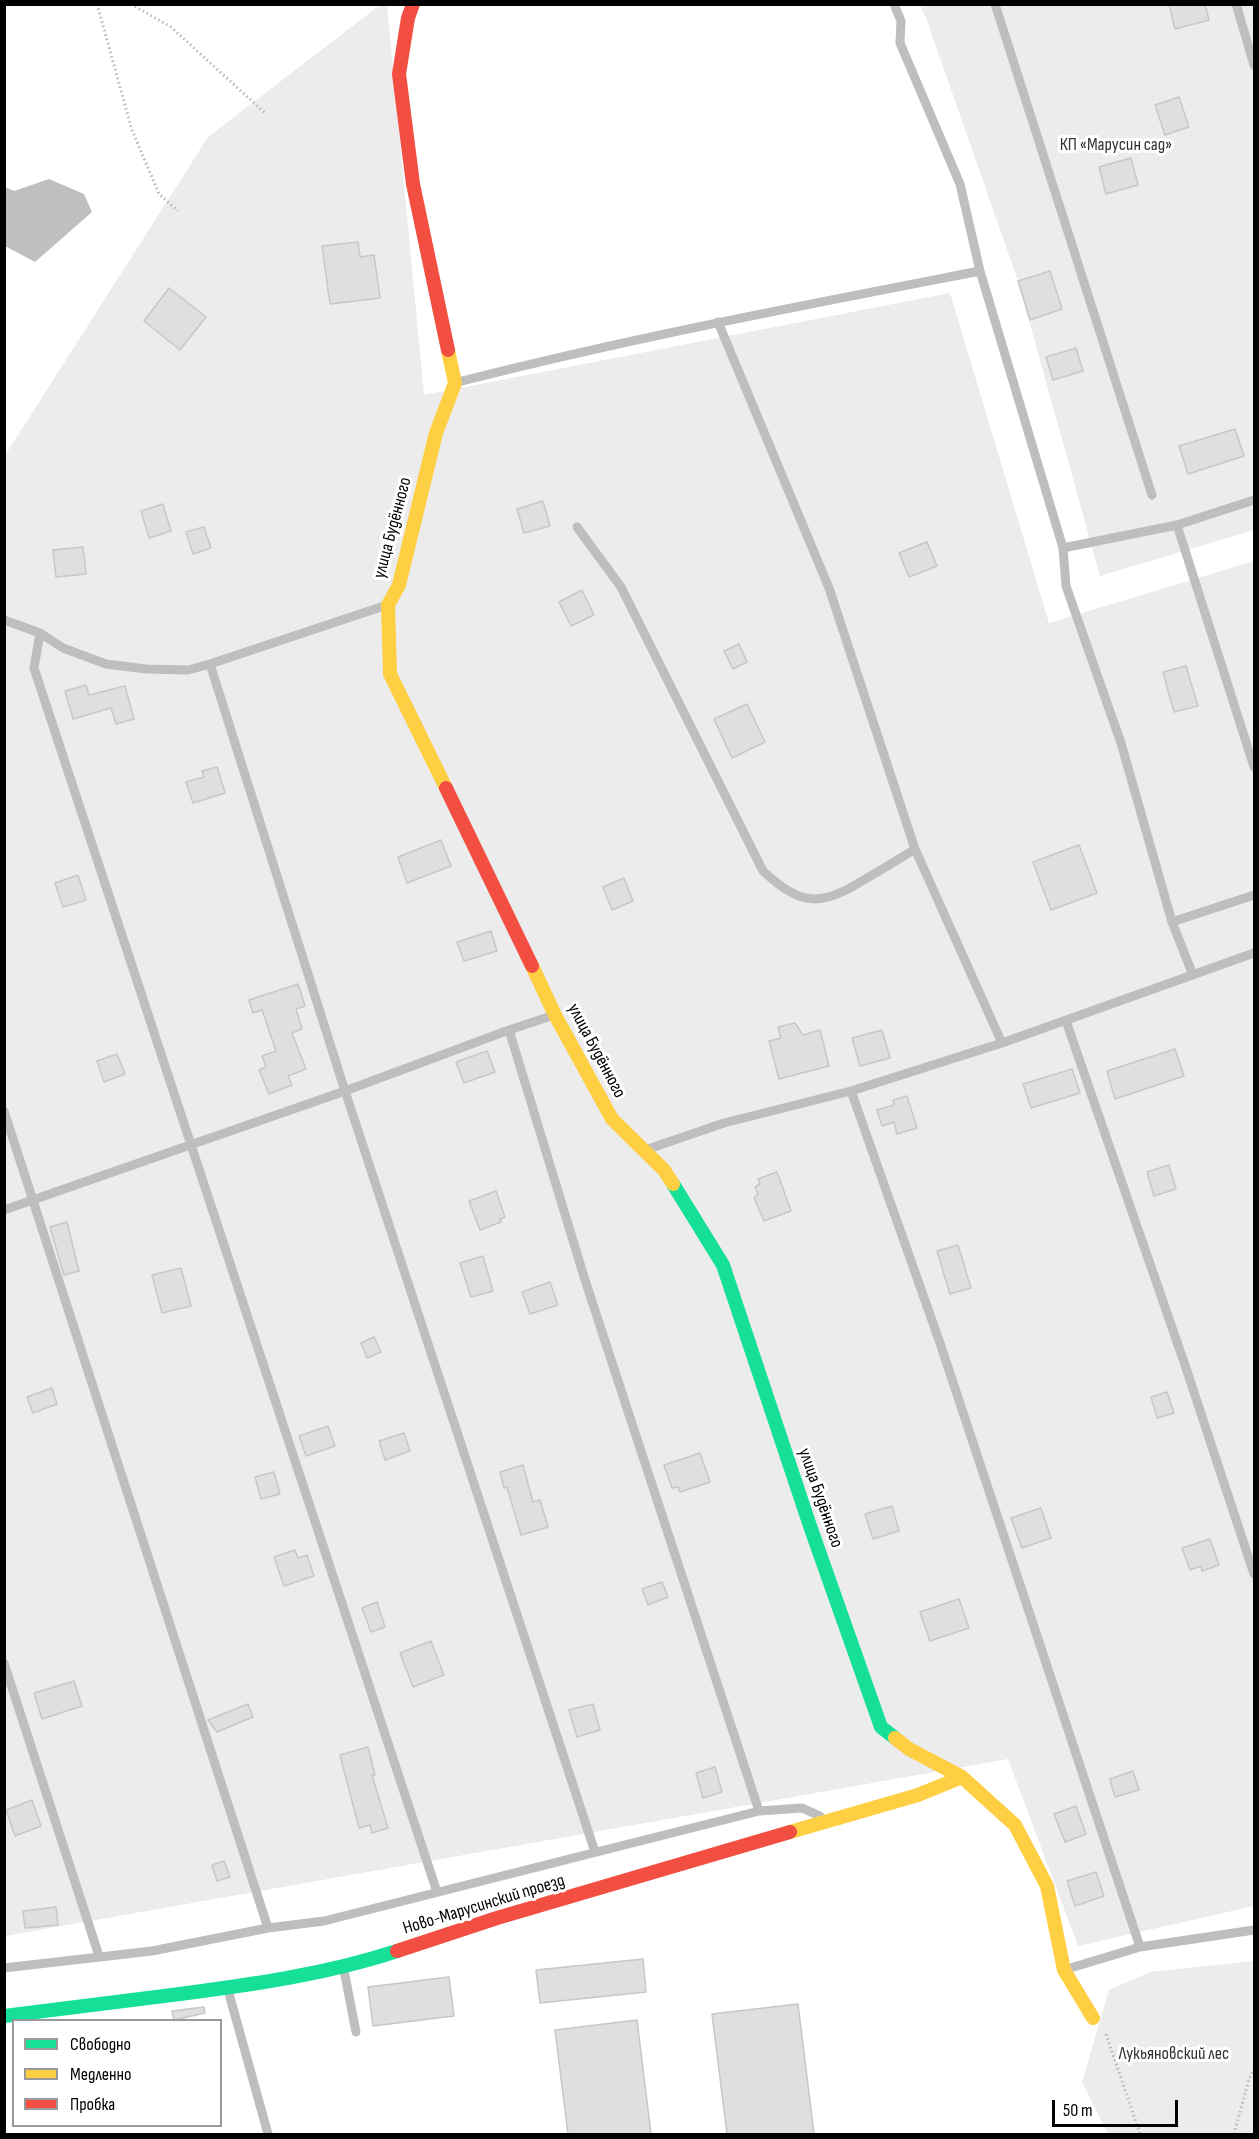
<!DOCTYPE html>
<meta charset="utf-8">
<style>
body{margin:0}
#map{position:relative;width:1259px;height:2139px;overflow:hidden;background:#fff;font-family:"Sofia Sans Condensed",sans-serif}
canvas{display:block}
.frame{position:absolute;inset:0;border:6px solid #000;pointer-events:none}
.legend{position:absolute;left:12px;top:2019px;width:210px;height:108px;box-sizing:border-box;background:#fff;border:2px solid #999;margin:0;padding:8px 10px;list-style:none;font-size:18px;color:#000}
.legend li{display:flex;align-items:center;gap:12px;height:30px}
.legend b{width:30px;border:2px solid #999}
.scale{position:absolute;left:1052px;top:2100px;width:126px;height:27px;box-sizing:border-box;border:3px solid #000;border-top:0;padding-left:8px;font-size:18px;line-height:21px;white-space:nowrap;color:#000;-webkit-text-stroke:4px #fff;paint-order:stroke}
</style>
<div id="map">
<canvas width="1259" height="2139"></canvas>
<div class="frame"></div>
<ul class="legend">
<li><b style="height:8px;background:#16e098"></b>Свободно</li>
<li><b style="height:8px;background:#ffcf43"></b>Медленно</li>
<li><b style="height:8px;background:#f24e42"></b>Пробка</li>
</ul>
<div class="scale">50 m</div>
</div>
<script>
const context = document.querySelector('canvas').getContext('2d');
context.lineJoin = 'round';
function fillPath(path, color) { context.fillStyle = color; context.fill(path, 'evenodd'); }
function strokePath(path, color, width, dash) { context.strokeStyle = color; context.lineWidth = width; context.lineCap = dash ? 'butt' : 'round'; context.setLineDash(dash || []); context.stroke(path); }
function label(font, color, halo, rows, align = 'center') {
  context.font = font + ' "Sofia Sans Condensed",sans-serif'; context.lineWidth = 6; context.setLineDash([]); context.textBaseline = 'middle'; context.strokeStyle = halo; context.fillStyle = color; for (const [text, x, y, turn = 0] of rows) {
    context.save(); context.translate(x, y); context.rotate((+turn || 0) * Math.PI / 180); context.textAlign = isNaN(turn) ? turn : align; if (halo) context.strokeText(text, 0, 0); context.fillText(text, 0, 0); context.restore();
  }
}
fillPath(new Path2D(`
 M380 5H387L424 395 950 293 1049 623 1254 561V1906L1078 1946 1008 1759 5 1936 4 457 208 137Z
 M920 5H1254V530L1100 576 1018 281 926 18Z
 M1254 1961V2134H1108L1082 2082 1109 1990 1150 1972Z`), '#ececec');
fillPath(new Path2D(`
 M49 179 84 194 92 212 35 262 5 246V187L14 191Z`), '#bfbfbf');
const building = new Path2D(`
 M1169 4H1205L1209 20 1175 29Z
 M1179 97 1189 127 1165 135 1155 105Z
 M1131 158 1138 185 1106 194 1099 167Z
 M358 242 360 257 374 255 380 298 330 304 322 246Z
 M1050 271 1062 309 1030 320 1018 281Z
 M169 288 206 317 180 350 144 321Z
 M1076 348 1083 371 1053 380 1046 357Z
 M1235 429 1244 456 1188 474 1179 446Z
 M543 501 550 526 524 533 517 509Z
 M163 504 171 531 149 538 141 511Z
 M204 527 211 548 193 554 186 532Z
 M927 542 937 566 909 577 899 553Z
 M83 547 86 574 56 577 53 550Z
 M582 590 594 615 571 626 559 602Z
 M739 644 747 662 733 669 724 651Z
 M1186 666 1198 706 1174 712 1163 672Z
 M86 685 89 695 125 686 134 719 116 724 111 708 73 719 65 691Z
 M747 704 765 742 732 758 714 719Z
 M217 767 225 793 193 803 186 782 204 777 202 771Z
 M441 840 451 866 407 883 398 857Z
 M1079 845 1097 893 1051 910 1033 862Z
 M78 875 86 900 63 907 55 883Z
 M624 878 633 901 612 910 603 887Z
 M491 931 497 951 464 961 457 942Z
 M298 984 305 1006 296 1009 302 1029 292 1033 306 1069 288 1076 292 1085 269 1094 259 1070 266 1067 262 1056 276 1051 262 1010 253 1013 249 1000Z
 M795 1023 803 1035 820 1030 829 1066 779 1079 769 1041 781 1038 778 1027Z
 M882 1030 890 1058 860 1066 852 1038Z
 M1175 1049 1184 1076 1115 1099 1107 1071Z
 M487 1051 495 1072 464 1083 456 1062Z
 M117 1054 125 1074 104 1082 97 1061Z
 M1072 1069 1080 1093 1031 1108 1023 1084Z
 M907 1096 917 1128 897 1134 894 1122 882 1126 877 1110 894 1105 893 1100Z
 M1169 1165 1176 1189 1154 1196 1147 1172Z
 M777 1172 791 1211 764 1221 754 1198 758 1194 755 1187 760 1184 758 1179Z
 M496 1191 505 1217 500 1219 501 1222 480 1230 469 1201Z
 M67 1222 79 1271 64 1275 50 1227Z
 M958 1245 971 1288 950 1294 937 1251Z
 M483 1256 493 1291 471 1297 460 1263Z
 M181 1268 191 1306 162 1313 152 1275Z
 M550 1282 558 1305 530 1314 522 1292Z
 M374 1337 381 1352 367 1358 361 1343Z
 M52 1388 57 1404 33 1413 27 1397Z
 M1167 1392 1174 1413 1157 1418 1151 1397Z
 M328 1426 335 1446 306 1456 299 1436Z
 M404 1433 410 1451 385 1460 379 1441Z
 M700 1453 710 1482 680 1492 678 1487 672 1488 664 1465Z
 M523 1465 533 1502 540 1500 548 1527 521 1535 507 1487 504 1488 500 1472Z
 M274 1472 280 1494 261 1499 255 1477Z
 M892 1506 899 1531 873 1539 865 1514Z
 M1041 1508 1051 1538 1022 1548 1011 1518Z
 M1210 1539 1219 1565 1202 1571 1201 1566 1190 1570 1182 1548Z
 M295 1550 298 1558 307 1555 314 1576 284 1586 274 1557Z
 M662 1582 668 1597 648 1605 642 1589Z
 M959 1599 969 1628 930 1641 920 1612Z
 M377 1602 385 1627 371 1632 362 1608Z
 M431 1641 444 1675 413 1687 400 1653Z
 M74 1681 82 1706 42 1719 34 1693Z
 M248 1704 253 1717 217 1732 208 1720Z
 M593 1704 600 1730 577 1737 569 1710Z
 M368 1747 375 1775H372L388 1828 372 1833 370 1825 359 1828 340 1755Z
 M715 1767 722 1792 703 1798 696 1773Z
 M1133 1771 1139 1790 1115 1797 1110 1779Z
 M32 1800 41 1826 15 1836 6 1810Z
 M1076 1806 1086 1834 1065 1842 1054 1814Z
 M224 1861 230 1877 217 1881 212 1865Z
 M1096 1872 1104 1896 1075 1906 1067 1881Z
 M56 1907 58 1925 25 1928 23 1911Z
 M643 1959 646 1992 540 2003 536 1970Z
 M449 1977 454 2016 373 2026 368 1987Z
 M798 2004 814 2134H727L712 2014Z
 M204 2007 205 2013 174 2020 172 2011Z
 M637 2020 651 2134H568L555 2030Z`);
fillPath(building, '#dfdfdf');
strokePath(building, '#c7c7c7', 1.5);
strokePath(new Path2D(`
 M97 4 132 130 159 194 178 211
 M131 4 171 27 266 114
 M1106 2034 1140 2134
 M1234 2134 1249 2079 1254 2069`), '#b9b9b9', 3, [1.5, 3]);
strokePath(new Path2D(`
 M894 4 901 21 900 43 960 184 980 271 1063 548 1066 586 1121 743 1172 922 1193 975
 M995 4 1152 495
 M1236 4 1254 65
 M718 322 829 588 915 849 1002 1043
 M458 382C630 338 805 305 980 271
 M1177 525 1254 767
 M577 527 621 587 763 871C803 908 822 906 867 878 883 869 899 859 915 849
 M1063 548 1177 525 1254 500
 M4 620 40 633 63 648 106 664 146 669 188 670 210 664 384 606
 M40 633 34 668 437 1892
 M210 664 345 1091 595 1852
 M1172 922 1254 895
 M1066 1021 1185 1365 1254 1574
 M509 1030 585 1280 759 1811
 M851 1091 940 1343 1140 1947
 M4 1111 268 1928
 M648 1149 724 1123 851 1091 1002 1043 1254 953
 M4 1210 345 1091 509 1030 554 1015
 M4 1663 99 1956
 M4 1968 152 1951 268 1928 324 1921 759 1811 802 1808 820 1816
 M1067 1969 1140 1947 1254 1930
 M344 1970 356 2032
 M228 1990 268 2134`), '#bebebe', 9);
strokePath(new Path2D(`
 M673 1184 723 1265 810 1526 881 1727 895 1738
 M4 2016C60 2009 116 2002 172 1995 249 1985 324 1975 397 1951`), '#16e098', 14);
strokePath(new Path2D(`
 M446 788 390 674 388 605 399 585 436 433 455 383 448 350
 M532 966 555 1015 612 1119 664 1170 673 1184
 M895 1738 909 1749 962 1777 1015 1825 1047 1886 1064 1970 1093 2018
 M790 1832 918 1795 962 1777`), '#ffcf43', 14);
strokePath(new Path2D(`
 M413 4 408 18 399 74 413 184 448 350
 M446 788 532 966
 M397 1951 497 1918 790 1832`), '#f24e42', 14);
label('18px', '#333', '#fff', [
 ["КП «Марусин сад»",1116,145],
 ["Лукьяновский лес",1174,2054]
]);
label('18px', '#000', '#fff', [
 ["улица Будённого",393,528,-75],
 ["улица Будённого",596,1051,62],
 ["улица Будённого",820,1498,71],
 ["Ново-Марусинский проезд",484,1905,-17]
]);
</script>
